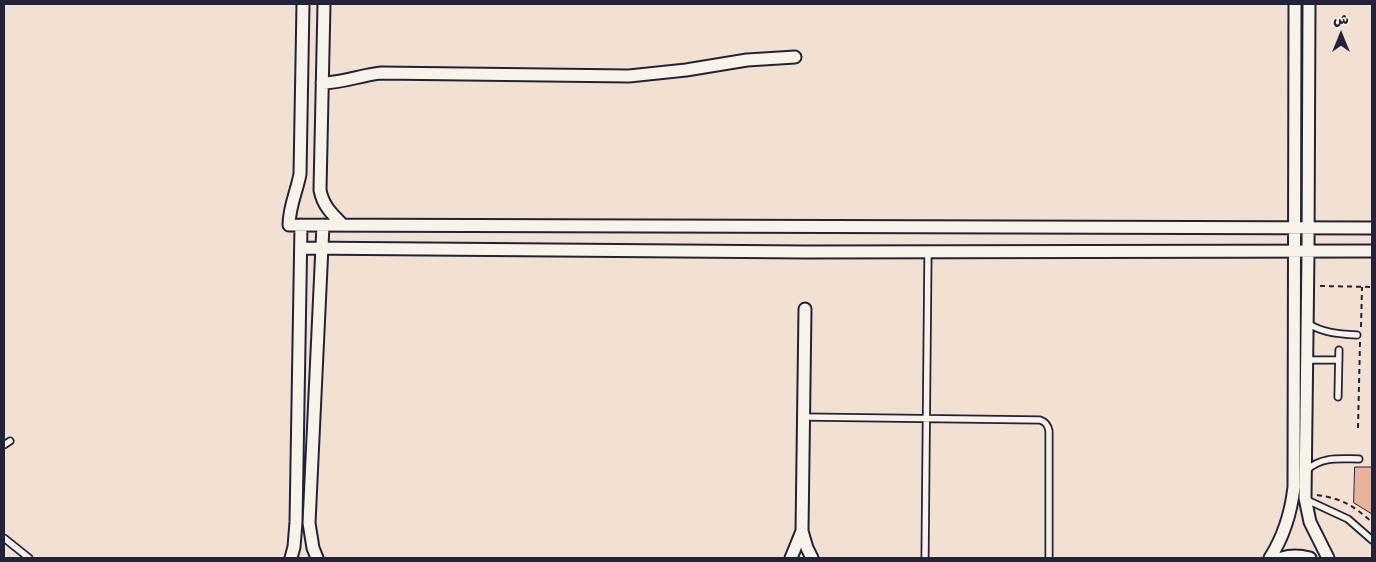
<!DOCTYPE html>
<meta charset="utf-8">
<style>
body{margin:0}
#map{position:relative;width:1376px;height:562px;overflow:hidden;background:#f2e0d2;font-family:Caveat,"Playpen Sans Arabic",sans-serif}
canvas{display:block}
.frame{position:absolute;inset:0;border:5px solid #22223b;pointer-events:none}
.north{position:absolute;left:1316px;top:10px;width:50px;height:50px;-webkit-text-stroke:4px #f7f3e8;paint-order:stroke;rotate:0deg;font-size:14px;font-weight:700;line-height:20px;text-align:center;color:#22223b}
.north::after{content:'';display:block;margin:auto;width:18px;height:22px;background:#22223b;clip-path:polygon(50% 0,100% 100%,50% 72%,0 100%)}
</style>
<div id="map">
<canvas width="1376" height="562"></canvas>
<div class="frame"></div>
<div class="north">ش</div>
</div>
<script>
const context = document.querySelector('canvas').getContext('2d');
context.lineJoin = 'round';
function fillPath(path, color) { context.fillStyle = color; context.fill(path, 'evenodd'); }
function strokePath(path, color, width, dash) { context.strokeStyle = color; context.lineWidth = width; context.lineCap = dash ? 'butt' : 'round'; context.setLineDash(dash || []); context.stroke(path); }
const building = new Path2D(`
 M1355 467H1372V514L1354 503Z`);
fillPath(building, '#e8b29d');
strokePath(building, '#22223b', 1);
const service = new Path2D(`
 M1307 323C1323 333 1338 334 1357 335
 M1307 360H1339
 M1338 397 1339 350
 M804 417 1040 420C1046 422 1048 425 1049 431V558
 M4 445 10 441
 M1307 470C1322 456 1340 459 1359 459
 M1307 500 1348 519 1372 540
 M4 538 29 558
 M925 558 928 252`);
const minor = new Path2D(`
 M303 4 300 174C297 191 289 207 289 225L1372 228
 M324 4 320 190C323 206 332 214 343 225
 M1309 4 1308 252 1305 498 1310 522 1328 558
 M322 83C342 83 361 75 381 73L629 76 686 70 747 60 795 57
 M301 248 806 252 1372 251
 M805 309 802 531 807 548 812 558
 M291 558 294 547 296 522 301 225
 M317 558 313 548 309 523 323 225
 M791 558 802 531
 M1270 558C1284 536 1291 513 1294 487L1295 4
 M1282 558C1291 555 1302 556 1310 558`);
strokePath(service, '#22223b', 9);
strokePath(minor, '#22223b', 15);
strokePath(new Path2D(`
 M1320 286 1372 287
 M1361 327 1362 287
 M1358 428 1360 342
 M1317 495C1343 499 1352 505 1372 522`), '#22223b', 2, [5, 4]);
strokePath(service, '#f7f3e8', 5.5);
strokePath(minor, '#f7f3e8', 11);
</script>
